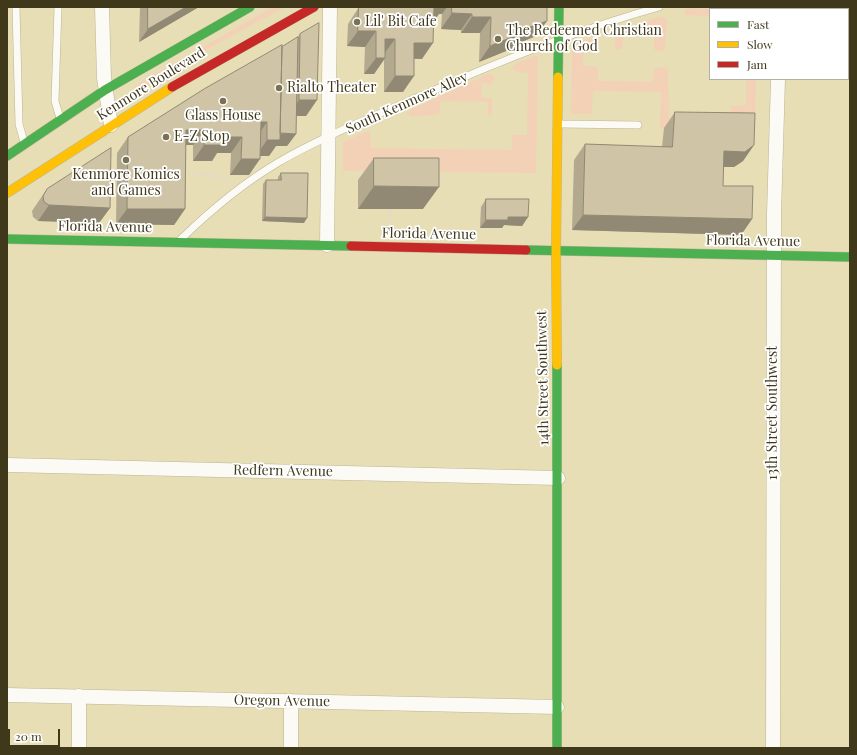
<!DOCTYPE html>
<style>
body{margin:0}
#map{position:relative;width:857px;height:755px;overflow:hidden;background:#e7deb5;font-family:"Playfair Display",serif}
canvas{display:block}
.frame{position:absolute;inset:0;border:8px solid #3f381a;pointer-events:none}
.legend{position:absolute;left:709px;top:8px;width:140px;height:72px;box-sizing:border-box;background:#fff;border:1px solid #b2afa3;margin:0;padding:5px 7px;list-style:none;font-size:12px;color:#3f381a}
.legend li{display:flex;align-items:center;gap:8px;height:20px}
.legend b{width:20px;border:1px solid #b2afa3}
.scale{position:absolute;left:8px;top:729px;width:52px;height:18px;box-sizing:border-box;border:2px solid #3f381a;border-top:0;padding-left:5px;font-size:12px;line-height:14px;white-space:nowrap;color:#3f381a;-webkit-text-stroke:3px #fff;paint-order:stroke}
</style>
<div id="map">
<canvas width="857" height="755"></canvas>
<div class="frame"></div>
<ul class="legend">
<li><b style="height:5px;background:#4caf50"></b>Fast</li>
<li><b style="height:5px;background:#ffc107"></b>Slow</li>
<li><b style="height:5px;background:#c62828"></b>Jam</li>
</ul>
<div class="scale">20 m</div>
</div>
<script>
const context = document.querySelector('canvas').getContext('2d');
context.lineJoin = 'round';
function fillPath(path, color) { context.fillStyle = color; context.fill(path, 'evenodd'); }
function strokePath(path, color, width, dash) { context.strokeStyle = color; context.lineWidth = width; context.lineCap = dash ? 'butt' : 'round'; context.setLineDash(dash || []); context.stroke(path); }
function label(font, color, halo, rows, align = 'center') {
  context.font = font + ' "Playfair Display",serif'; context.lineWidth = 3.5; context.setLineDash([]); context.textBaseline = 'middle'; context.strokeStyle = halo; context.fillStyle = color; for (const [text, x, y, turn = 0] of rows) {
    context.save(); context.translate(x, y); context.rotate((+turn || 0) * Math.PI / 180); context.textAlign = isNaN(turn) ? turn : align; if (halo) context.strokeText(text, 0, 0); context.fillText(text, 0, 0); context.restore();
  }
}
fillPath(new Path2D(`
 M273 7H285L217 44 141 90 138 84Z
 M693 7H716V9H710V16L685 15 684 10Z
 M662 16 667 20 665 50 659 52 654 49V36H623L622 49 618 50 615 48V33L618 30Z
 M592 38 597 39 599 48 596 51H583V66H596L598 69V81L652 82 654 68 667 67 668 69 669 118 730 120 731 106 746 105V79H756L755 129 660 128 661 92 593 91 592 114H571L572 44Z
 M534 56H538L536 173 343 171V142L370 130 371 148 512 150V135H527L528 73 517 72 512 67 515 64Z
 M488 74 494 75 495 79 491 84 482 83 481 97 492 99V116L488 115V102L441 101 439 115 411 116 408 113 410 110Z`), '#f3d1b6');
const lane = new Path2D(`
 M16 7 19 124 24 142
 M58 7 55 101 60 118
 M560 124 638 125
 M181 239C211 210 243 183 279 162 322 137 370 118 416 98 495 63 576 30 659 7`);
const street = new Path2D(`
 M102 7 104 78 111 125
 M780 9V7
 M327 245 330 7
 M7 465 558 478
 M7 695 557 707
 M79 748V696
 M291 748V701
 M773 748 774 214 778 79`);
const fast = new Path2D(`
 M558 77 559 7
 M7 156 105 90 250 7
 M7 239 351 246
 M526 250 850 257
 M557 748V365`);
const slow = new Path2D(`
 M7 193 172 87
 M557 365 556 251 558 77`);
const jam = new Path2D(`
 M172 87 314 7
 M351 246 526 250`);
strokePath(lane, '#bcb594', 8);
strokePath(street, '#bcb594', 15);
strokePath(fast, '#bcb594', 10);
strokePath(slow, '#bcb594', 10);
strokePath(jam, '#bcb594', 10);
strokePath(new Path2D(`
 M184 174C200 174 215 173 228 182
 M389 228 390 209`), '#dedbce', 2.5, [2, 2]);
strokePath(lane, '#fbfaf4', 7);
strokePath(street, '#fbfaf4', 14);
strokePath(fast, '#4caf50', 9);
strokePath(slow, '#ffc107', 9);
strokePath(jam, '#c62828', 9);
fillPath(new Path2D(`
 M140 7H199L139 42Z
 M359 7H547L536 36 519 43 516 47 479 62 480 33H461V30L441 29 442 14H439L436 18H434L422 59H414L403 92H384V60L374 74H364L365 47 347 46 348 24Z
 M300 34 317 100 306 116H296V134L287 146H276L269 156H260L249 175H230L231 153H217L212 161H193V145H186L185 209 174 225 116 224 117 153 128 137 282 47 298 37Z
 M675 112 754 145 743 161 734 167H723V186L752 219 741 235 572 230 574 160 585 144 662 147 664 128Z
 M374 158 423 209H358V180Z
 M281 173 304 223 262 221 263 184 266 180H278V177Z
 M47 189 110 208 99 223 38 221 33 217 32 211 36 205Z
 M486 199 528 217 522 226 504 225 502 228H480L481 207Z`), '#b2a98f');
fillPath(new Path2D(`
 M186 7H199L139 42 148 29Z
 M430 7H447L442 14H439L436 18H423Z
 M452 13 472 14 461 30 441 29Z
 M472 17H491L480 33H461Z
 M547 21 536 36 519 43 516 47 479 62 490 46 527 28Z
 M358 31H376L365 47 347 46Z
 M385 39H395L384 54Z
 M414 43H433L422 59 403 58Z
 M376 58H385L374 74H364Z
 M395 76H414L403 92H384Z
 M299 100H317L306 116H288Z
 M261 122H267L256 138Z
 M186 130H204L193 145H175Z
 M277 133 296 134 287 146H276L269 156H256L267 140Z
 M223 137H242L231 153H217L212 161H193L204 145Z
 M754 145 743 161 734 167H712L724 151Z
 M241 159H260L249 175H230Z
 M374 186 439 187 423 209H358Z
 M49 205 110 208 99 223 38 221Z
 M127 209H185L174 225 116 224Z
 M583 215 752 219 741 235 572 230Z
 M265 217 307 218 304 223 262 221Z
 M508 217H528L522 226 504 225 502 228H480L486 220Z`), '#918974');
const building = new Path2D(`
 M148 7H186L148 29Z
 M359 7H434L433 43H414V76H395V39H385V58H376V31H358Z
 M452 7H547V21L527 28V31L490 46 491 17H472V14L452 13Z
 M319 23 317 100H299L300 34Z
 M298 37 296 134 280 133 282 47Z
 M282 45 280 140H267V122H261L260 159H241L242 137H223V145H204V130H186L185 209H127L128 137 204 89Z
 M675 112 755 113 754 145 745 152 724 151 723 186H753L752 219 583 215 585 144 672 147Z
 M111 148 110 208 49 205 44 202 43 196 47 189Z
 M374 158H439V187L374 186Z
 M281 173H308L307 218 265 217 266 180H281Z
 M486 199H529L528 217H508V220H486Z`);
fillPath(building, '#cfc4a6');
strokePath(building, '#918974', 1);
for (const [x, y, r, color] of [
 [357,22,4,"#7a7250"],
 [498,39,4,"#7a7250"],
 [279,88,4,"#7a7250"],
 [223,101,4,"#7a7250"],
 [166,137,4,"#7a7250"],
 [126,160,4,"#7a7250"]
]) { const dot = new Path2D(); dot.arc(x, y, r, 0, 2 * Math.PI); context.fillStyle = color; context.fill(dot); strokePath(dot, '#fff', 1.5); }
label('14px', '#3f381a', '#fff', [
 ["Lil' Bit Cafe",365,22],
 ["The Redeemed Christian",506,31],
 ["Church of God",506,47],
 ["Rialto Theater",287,88],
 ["Glass House",223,116,"center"],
 ["E-Z Stop",174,137],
 ["Kenmore Komics",126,175,"center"],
 ["and Games",126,191,"center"]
], 'left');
label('14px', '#3f381a', '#fff', [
 ["Kenmore Boulevard",151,84,-32],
 ["South Kenmore Alley",407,103,-24],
 ["Florida Avenue",105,227,1],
 ["Florida Avenue",429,234,1],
 ["Florida Avenue",753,241,1],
 ["14th Street Southwest",543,378,-91],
 ["13th Street Southwest",773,413,-90],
 ["Redfern Avenue",283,471,1],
 ["Oregon Avenue",282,701,1]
]);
</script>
